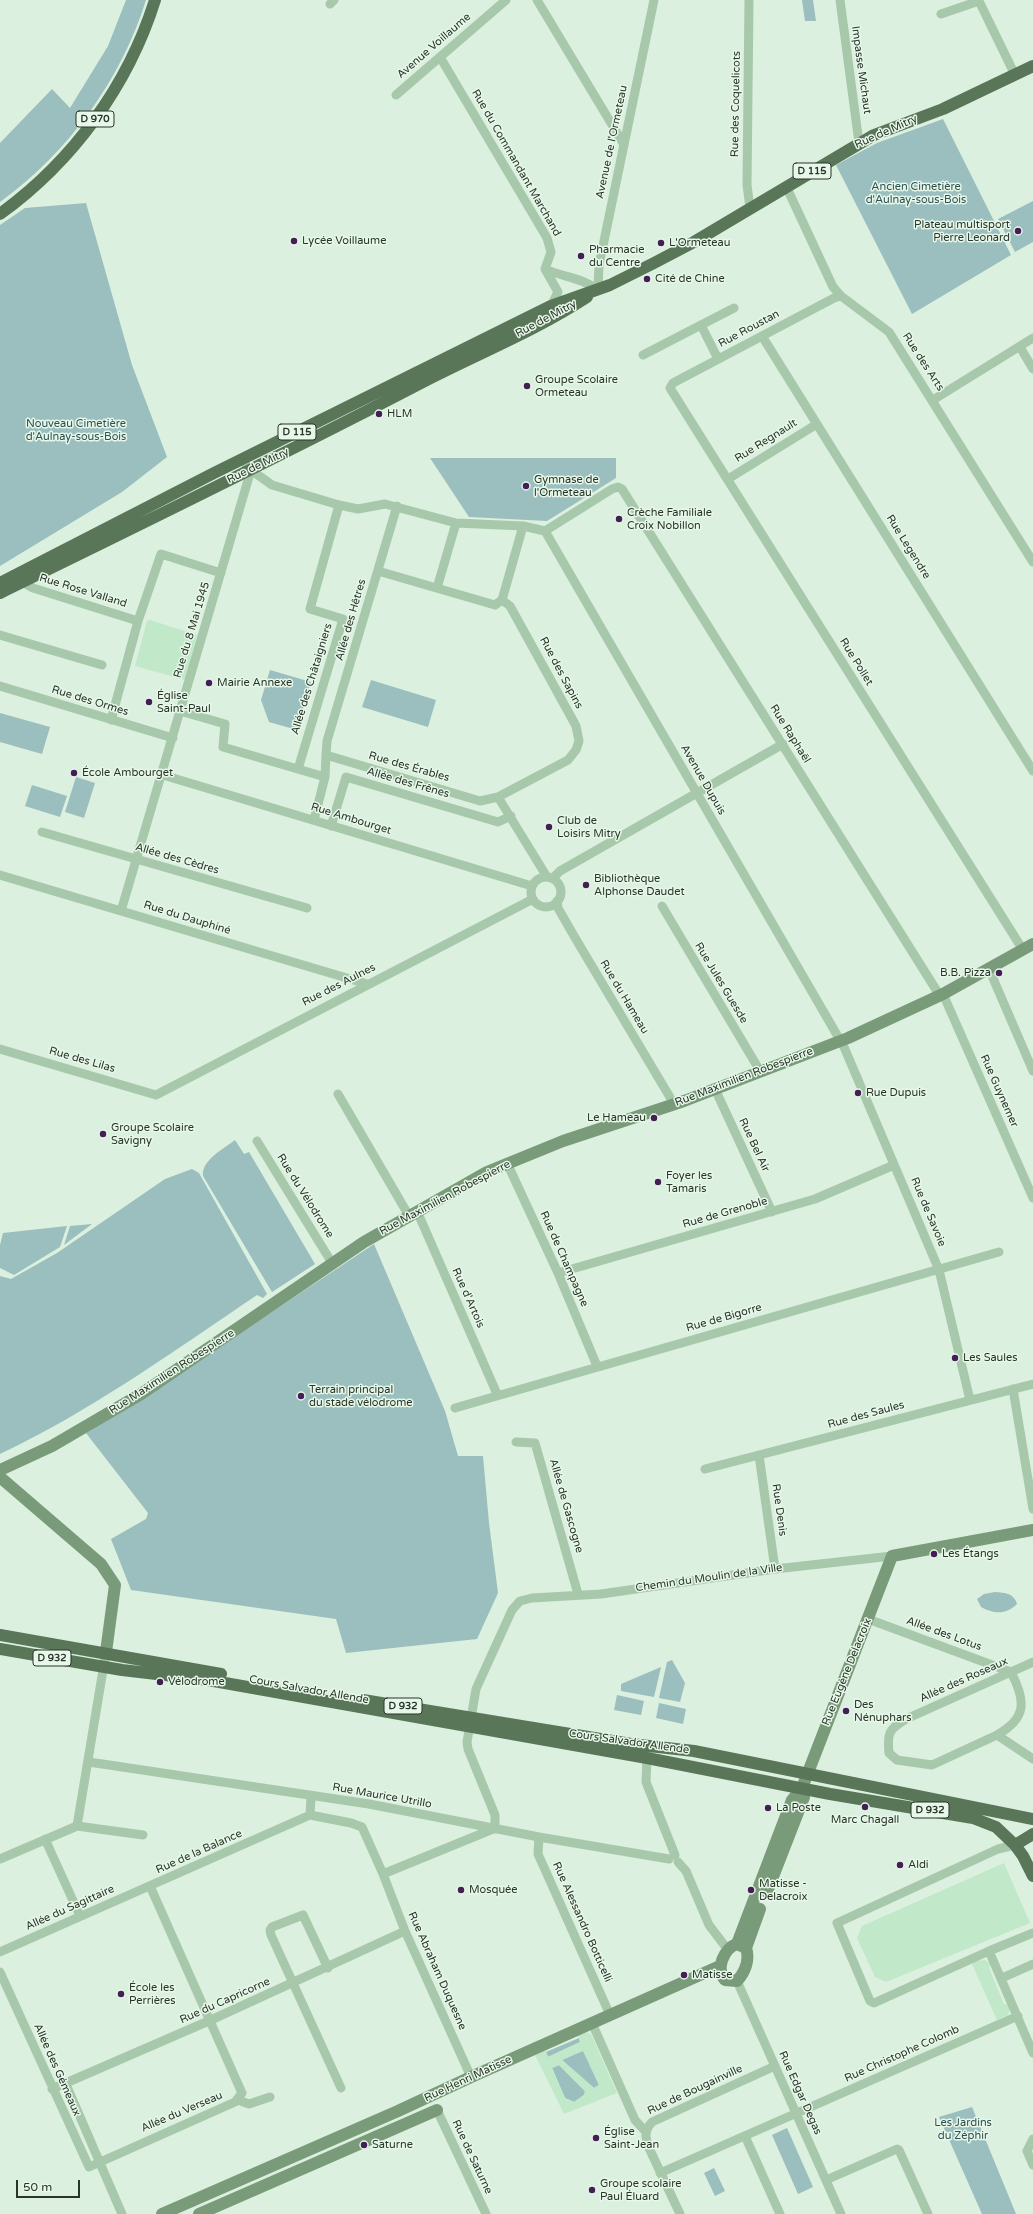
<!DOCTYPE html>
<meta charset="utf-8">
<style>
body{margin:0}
#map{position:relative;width:1033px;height:2214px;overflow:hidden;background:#dbf0de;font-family:"Varela Round",sans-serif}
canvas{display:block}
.scale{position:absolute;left:16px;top:2180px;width:64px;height:18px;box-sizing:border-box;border:2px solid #283527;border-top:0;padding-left:5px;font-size:12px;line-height:14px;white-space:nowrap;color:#283527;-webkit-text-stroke:3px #e7f8ea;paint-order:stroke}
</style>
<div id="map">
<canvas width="1033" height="2214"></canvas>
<div class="scale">50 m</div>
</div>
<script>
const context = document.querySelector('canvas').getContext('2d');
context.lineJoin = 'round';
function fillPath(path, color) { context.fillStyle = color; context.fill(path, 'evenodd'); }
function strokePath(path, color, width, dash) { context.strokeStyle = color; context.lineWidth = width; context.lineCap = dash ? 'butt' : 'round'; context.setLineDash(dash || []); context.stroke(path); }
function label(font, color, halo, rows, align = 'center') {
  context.font = font + ' "Varela Round",sans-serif'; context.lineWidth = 3; context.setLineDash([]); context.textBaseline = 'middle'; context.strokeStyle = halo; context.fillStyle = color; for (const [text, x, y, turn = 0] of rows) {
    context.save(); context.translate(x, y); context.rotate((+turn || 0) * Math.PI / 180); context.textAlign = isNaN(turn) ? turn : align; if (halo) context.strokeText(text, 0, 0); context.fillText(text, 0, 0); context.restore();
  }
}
fillPath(new Path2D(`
 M126 0H146C121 80 68 153 0 202V143L52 89 70 108 108 46Z
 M802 0H813L816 21H805Z
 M943 119 1011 255 912 314 836 165 877 143Z
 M1033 201V242L1015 252 998 219Z
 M86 203 132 365 167 457 122 492 0 566V225L25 208Z
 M430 458H616V478L547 521 469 517Z
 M270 670 311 682 297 730 269 722 261 700Z
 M371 680 436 700 428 727 362 707Z
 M0 713 50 727 42 754 0 742Z
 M76 777 95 783 84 818 65 812Z
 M32 785 67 796 60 817 25 806Z
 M235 1140 244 1154 249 1152 315 1264 272 1292 203 1176C201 1160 225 1148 235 1140Z
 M192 1169 199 1173 267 1294 263 1298 257 1295C174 1351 91 1411 0 1454V1276L11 1279 57 1253 165 1179Z
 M92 1224 64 1245 70 1226Z
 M67 1226 60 1247 14 1275 0 1268V1245L3 1233Z
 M374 1244 445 1411 458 1456H483L489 1523 498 1593 477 1639 346 1653 336 1619 131 1590 111 1539 146 1519 148 1513 86 1433 138 1401Z
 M995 1592C1005 1593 1014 1593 1017 1604 1006 1615 993 1614 981 1607L977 1599 984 1594Z
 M672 1660 685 1683 680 1702 659 1698 667 1662Z
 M661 1667 654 1697 621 1691V1684Z
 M617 1695 644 1701 641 1715 614 1710Z
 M659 1703 686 1709 683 1724 656 1718Z
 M579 2038 580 2042 548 2057 546 2052Z
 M583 2050 599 2085 594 2088 562 2060Z
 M559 2065 585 2091 584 2095 574 2102 565 2098 552 2068Z
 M972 2107 1016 2214H982L939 2117Z
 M787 2128 813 2187 798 2194 772 2135Z
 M714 2168 725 2191 715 2196 704 2173Z`), '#9bbebe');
fillPath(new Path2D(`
 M150 620 197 635 185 680 135 666 147 621Z
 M1004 1863 1030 1923 886 1982 875 1977 857 1938 862 1926Z
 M985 1960 991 1964 989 1968 1004 2004 1008 2005 1010 2009 1008 2015 997 2020 971 1962Z
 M586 2032 591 2034 617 2093 564 2114 535 2055 545 2050 548 2057 580 2042 578 2035ZM583 2051 599 2085 594 2088 562 2060ZM559 2065 585 2091 584 2095 574 2102 565 2098 552 2068Z`), '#c2e8ca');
strokePath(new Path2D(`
 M537 0 623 143
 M749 0 747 185 750 208
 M840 0 859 143
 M330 4 334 0
 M941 14 979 1 1015 75
 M440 57 547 238 551 252 545 269 558 292 551 306
 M396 95 506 0
 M786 186 833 287 841 296 889 332 1033 562
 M545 269C563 277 583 278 598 290
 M598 290 599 265 654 0
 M841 296 834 298 673 383 670 388 1023 950
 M762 336 1033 771
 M1020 347 1033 369
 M643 355 701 325
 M718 359 701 325 734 308
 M933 400 1033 338
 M242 460 251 470 272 485 339 505 358 509 385 504 456 523 523 526 545 531
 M728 479 817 424
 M397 506 327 741 326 755 480 801 498 797 568 760 576 750 579 741 576 726 510 606 502 600
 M545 531 844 1047 939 1270 970 1400
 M545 531 612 489 618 487 622 489 940 996
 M378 571 495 605 502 600
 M22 582 33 588 138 621
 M437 588 456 523
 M502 600 523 526
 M0 635 102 665
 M0 686 173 738
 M180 711 225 724 223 747 325 777
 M111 720 138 621 161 554 221 573
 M298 769 343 619 310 609 339 505
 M163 775 532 886
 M498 797 547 877
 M314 820 325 777 326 755
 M331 826 346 777 498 822 511 816
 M42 832 307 908
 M0 875 367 984
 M531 892a15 15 0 1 1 30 0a15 15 0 1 1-30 0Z
 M553 878 560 871 783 744
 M557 901 558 908 574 936 674 1104
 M662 906 760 1071
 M121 911 251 470
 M989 969 1033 1071
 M943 994 1033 1198
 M0 1049 156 1095 533 899
 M715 1089 772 1212
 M338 1094 409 1216
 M257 1141 332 1263
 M507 1163 558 1273 597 1366
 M417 1211 497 1394
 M558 1273 815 1199 894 1165
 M1013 1389 1033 1509
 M455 1408 999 1252
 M516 1442 535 1443 578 1594
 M759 1455 775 1569
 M705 1469 1033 1384
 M868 1619 1011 1672C1026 1701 1027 1718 997 1735
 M1033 1662 906 1719C889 1729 887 1733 889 1753L897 1760 932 1765 997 1735 1033 1759
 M647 1758 646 1782 675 1855
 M89 1762 369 1804 539 1837 669 1859
 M310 1815 351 1823 362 1827 383 1874 405 1931 471 2077
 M77 1826 106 1652
 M495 1829V1815L468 1749 467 1742 476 1689 512 1610 520 1601 532 1598 601 1594 775 1569 892 1556
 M539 1837 538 1854 610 2015
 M45 1839 80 1916
 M0 1859 77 1826 143 1835
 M678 1862 686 1871 709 1925 728 1950
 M383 1874 493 1829
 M1033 1933 989 1951 1033 2053
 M989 1951 874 2003 870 2001 837 1923 998 1849 1015 1845
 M0 1952 310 1815 311 1797
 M328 1968 303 1915 272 1927 270 1930 271 1935 341 2088
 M0 1972 89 2167 235 2102 242 2093 150 1886
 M1002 1978 1033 1964
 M737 1981 841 2214
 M592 2023 635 2120 646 2132
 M65 2082 122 2214
 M52 2089 211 2020 405 1931
 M238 2100 249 2104 270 2097
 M437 2110 486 2214
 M745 2136 780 2214
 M1033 2139 1027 2151 1033 2165
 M660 2173 1018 2016
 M826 2180 897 2149 899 2150 928 2214
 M680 2214 649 2148C645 2137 644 2131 652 2122L775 2066`), '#a7c8aa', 9);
strokePath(new Path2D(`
 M0 1470 52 1446 141 1394 364 1242 487 1172 563 1141 684 1101 848 1038 943 994 1033 944
 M0 1477 101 1564 115 1585 106 1652
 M767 1892 804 1797 802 1788
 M737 1944 792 1800 802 1788 892 1556 1033 1530
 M737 1944 746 1948C750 1960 745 1972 737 1981L725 1980C715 1969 724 1948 737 1944Z
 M746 1948 760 1909
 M162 2214 398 2111 471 2077 720 1966
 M199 2214 437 2110`), '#799b79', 12);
strokePath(new Path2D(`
 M0 214C73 161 128 86 155 0
 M0 583 214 473 551 306 610 285 654 263 694 242 874 135 943 109 1033 66
 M0 593C141 524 283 455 423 382 477 354 535 331 587 297
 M0 1635 221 1674
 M0 1649 122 1670 208 1680 647 1758 830 1794 973 1818 996 1827 1015 1845 1023 1856 1033 1876
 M363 1700 631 1744 694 1751 1033 1819
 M1015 1845 1033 1834`), '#5a7659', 12);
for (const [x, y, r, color] of [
 [1018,231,4,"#441f54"],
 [294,241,4,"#441f54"],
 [661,243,4,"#441f54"],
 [581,256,4,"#441f54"],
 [647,279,4,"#441f54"],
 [527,386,4,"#441f54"],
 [379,414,4,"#441f54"],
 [526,486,4,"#441f54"],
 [619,519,4,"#441f54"],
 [209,683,4,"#441f54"],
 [149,702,4,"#441f54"],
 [74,773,4,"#441f54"],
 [549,827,4,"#441f54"],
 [586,885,4,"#441f54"],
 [999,973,4,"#441f54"],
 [858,1093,4,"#441f54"],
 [654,1118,4,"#441f54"],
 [103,1134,4,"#441f54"],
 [658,1182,4,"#441f54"],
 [955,1358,4,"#441f54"],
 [301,1396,4,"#441f54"],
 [934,1554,4,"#441f54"],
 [160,1682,4,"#441f54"],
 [846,1711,4,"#441f54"],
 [865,1807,4,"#441f54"],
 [768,1808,4,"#441f54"],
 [900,1865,4,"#441f54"],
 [461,1890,4,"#441f54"],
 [751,1890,4,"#441f54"],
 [684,1975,4,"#441f54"],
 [121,1994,4,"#441f54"],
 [596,2138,4,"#441f54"],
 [364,2145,4,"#441f54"],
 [592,2190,4,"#441f54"]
]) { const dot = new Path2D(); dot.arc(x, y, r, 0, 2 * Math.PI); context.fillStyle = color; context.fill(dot); strokePath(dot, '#e7f8ea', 1.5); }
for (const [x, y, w] of [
 [95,119,38],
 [812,171,38],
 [297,432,38],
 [52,1658,38],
 [403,1706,38],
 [930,1810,38]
]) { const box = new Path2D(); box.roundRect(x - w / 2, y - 8, w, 16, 3); context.fillStyle = '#e7f8ea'; context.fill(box); strokePath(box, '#283527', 1); }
label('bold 10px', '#283527', null, [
 ["D 970",95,119],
 ["D 115",812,171],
 ["D 115",297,432],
 ["D 932",52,1658],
 ["D 932",403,1706],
 ["D 932",930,1810]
]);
label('11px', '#283527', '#e7f8ea', [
 ["Avenue Voillaume",434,46,-41],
 ["Impasse Michaut",861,70,82],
 ["Rue des Coquelicots",736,104,-89],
 ["Rue de Mitry",886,132,-24],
 ["Avenue de l'Ormeteau",612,142,-78],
 ["Rue du Commandant Marchand",516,163,60],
 ["Rue de Mitry",546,319,-28],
 ["Rue Roustan",749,329,-28],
 ["Rue des Arts",923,362,57],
 ["Rue Regnault",766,441,-32],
 ["Rue de Mitry",258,466,-26],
 ["Rue Legendre",908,547,58],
 ["Rue Rose Valland",83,591,17],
 ["Allée des Hêtres",351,620,-74],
 ["Rue du 8 Mai 1945",192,630,-73],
 ["Rue Pollet",856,662,58],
 ["Rue des Sapins",561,673,62],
 ["Allée des Châtaigniers",312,679,-73],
 ["Rue des Ormes",90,701,17],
 ["Rue Raphaël",790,734,58],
 ["Rue des Érables",409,767,16],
 ["Avenue Dupuis",703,780,60],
 ["Allée des Frênes",408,783,16],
 ["Rue Ambourget",351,819,17],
 ["Allée des Cèdres",177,859,16],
 ["Rue du Dauphiné",187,918,17],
 ["Rue Jules Guesde",721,983,59],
 ["Rue des Aulnes",339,985,-27],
 ["Rue du Hameau",624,997,59],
 ["Rue des Lilas",82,1060,16],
 ["Rue Maximilien Robespierre",744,1077,-21],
 ["Rue Guynemer",999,1091,66],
 ["Rue Bel Air",754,1145,65],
 ["Rue du Vélodrome",305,1196,58],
 ["Rue Maximilien Robespierre",445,1198,-28],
 ["Rue de Savoie",928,1212,67],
 ["Rue de Grenoble",725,1213,-16],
 ["Rue de Champagne",564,1259,66],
 ["Rue d'Artois",468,1298,66],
 ["Rue de Bigorre",724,1318,-16],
 ["Rue Maximilien Robespierre",172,1372,-33],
 ["Rue des Saules",866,1415,-15],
 ["Allée de Gascogne",566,1506,74],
 ["Rue Denis",779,1510,82],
 ["Chemin du Moulin de la Ville",709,1578,-8],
 ["Allée des Lotus",944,1634,20],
 ["Rue Eugène Delacroix",847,1672,-68],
 ["Allée des Roseaux",964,1680,-24],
 ["Cours Salvador Allende",309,1690,10],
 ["Cours Salvador Allende",629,1742,8],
 ["Rue Maurice Utrillo",382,1796,10],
 ["Rue de la Balance",199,1852,-24],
 ["Allée du Sagittaire",70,1908,-24],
 ["Rue Alessandro Botticelli",582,1922,66],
 ["Rue Abraham Duquesne",437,1971,66],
 ["Rue du Capricorne",225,2001,-24],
 ["Rue Christophe Colomb",902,2054,-24],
 ["Allée des Gémeaux",57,2070,66],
 ["Rue Henri Matisse",468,2079,-25],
 ["Rue de Bougainville",695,2090,-25],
 ["Rue Edgar Degas",800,2093,66],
 ["Allée du Verseau",182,2112,-23],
 ["Rue de Saturne",472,2157,65]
]);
label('11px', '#2c5152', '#e7f8ea', [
 ["Ancien Cimetière",916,187],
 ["d'Aulnay-sous-Bois",916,200],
 ["Nouveau Cimetière",76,424],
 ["d'Aulnay-sous-Bois",76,437],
 ["Les Jardins",963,2123],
 ["du Zéphir",963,2136]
]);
label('11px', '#283527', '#e7f8ea', [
 ["Plateau multisport",1010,225,"right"],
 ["Pierre Leonard",1010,238,"right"],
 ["Lycée Voillaume",302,241],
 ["L'Ormeteau",669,243],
 ["Pharmacie",589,250],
 ["du Centre",589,263],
 ["Cité de Chine",655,279],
 ["Groupe Scolaire",535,380],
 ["Ormeteau",535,393],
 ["HLM",387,414],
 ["Gymnase de",534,480],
 ["l'Ormeteau",534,493],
 ["Crèche Familiale",627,513],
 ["Croix Nobillon",627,526],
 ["Mairie Annexe",217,683],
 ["Église",157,696],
 ["Saint-Paul",157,709],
 ["École Ambourget",82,773],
 ["Club de",557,821],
 ["Loisirs Mitry",557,834],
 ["Bibliothèque",594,879],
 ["Alphonse Daudet",594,892],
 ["B.B. Pizza",991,973,"right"],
 ["Rue Dupuis",866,1093],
 ["Le Hameau",646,1118,"right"],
 ["Groupe Scolaire",111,1128],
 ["Savigny",111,1141],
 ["Foyer les",666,1176],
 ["Tamaris",666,1189],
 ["Les Saules",963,1358],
 ["Terrain principal",309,1390],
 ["du stade vélodrome",309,1403],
 ["Les Étangs",942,1554],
 ["Vélodrome",168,1682],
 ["Des",854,1705],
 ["Nénuphars",854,1718],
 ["La Poste",776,1808],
 ["Marc Chagall",865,1820,"center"],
 ["Aldi",908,1865],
 ["Matisse -",759,1884],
 ["Delacroix",759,1897],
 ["Mosquée",469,1890],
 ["Matisse",692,1975],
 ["École les",129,1988],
 ["Perrières",129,2001],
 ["Église",604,2132],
 ["Saint-Jean",604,2145],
 ["Saturne",372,2145],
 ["Groupe scolaire",600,2184],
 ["Paul Éluard",600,2197]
], 'left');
</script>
